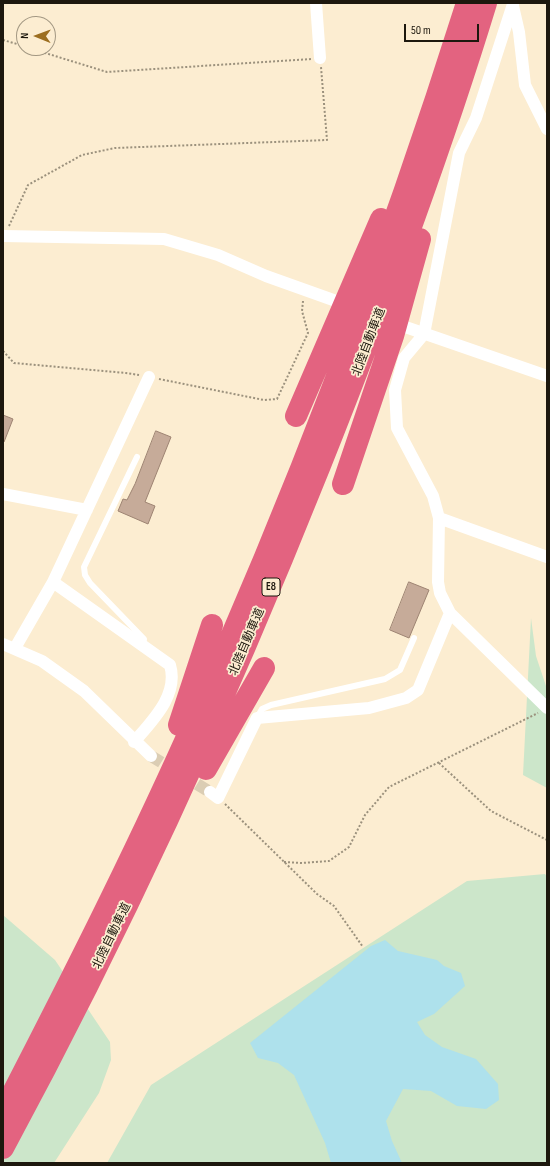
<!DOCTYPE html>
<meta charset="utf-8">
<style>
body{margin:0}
#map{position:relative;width:550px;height:1166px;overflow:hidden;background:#fcedd1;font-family:"Sofia Sans Condensed",sans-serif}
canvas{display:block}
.frame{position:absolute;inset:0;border:4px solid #1d180e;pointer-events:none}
.north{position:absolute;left:16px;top:16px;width:40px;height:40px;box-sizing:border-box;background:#fcedd1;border:1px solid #a39883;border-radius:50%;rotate:271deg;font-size:11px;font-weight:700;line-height:16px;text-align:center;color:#1d180e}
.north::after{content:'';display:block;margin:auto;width:14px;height:18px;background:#9c6e1f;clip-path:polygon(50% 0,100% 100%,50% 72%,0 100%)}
.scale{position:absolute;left:404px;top:24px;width:75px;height:18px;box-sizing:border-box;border:2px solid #1d180e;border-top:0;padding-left:5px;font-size:12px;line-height:14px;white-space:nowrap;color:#1d180e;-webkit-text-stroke:3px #fcedd1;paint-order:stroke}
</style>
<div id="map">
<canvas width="550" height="1166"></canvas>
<div class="frame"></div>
<div class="north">N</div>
<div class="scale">50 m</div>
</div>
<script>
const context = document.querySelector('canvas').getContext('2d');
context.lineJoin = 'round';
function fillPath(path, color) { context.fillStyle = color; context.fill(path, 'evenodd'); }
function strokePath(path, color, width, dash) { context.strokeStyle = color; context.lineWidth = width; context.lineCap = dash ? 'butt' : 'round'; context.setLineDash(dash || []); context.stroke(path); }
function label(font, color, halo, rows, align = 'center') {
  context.font = font + ' "Sofia Sans Condensed","Noto Sans JP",sans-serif'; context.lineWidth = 3.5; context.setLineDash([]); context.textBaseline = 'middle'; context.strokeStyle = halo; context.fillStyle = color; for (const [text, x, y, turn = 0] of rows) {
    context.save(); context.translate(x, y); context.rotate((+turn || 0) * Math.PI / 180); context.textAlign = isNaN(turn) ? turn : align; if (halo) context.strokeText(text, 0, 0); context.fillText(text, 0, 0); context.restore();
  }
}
fillPath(new Path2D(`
 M531 618 536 656 547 689V788L523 775Z
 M545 874 547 877V1163H107L151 1085 467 881Z
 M3 915 55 960 110 1042 111 1060 99 1093 54 1163H3Z`), '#cce6ca');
fillPath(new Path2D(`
 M385 940 398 951 437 960 444 966 461 973 465 986 434 1014 417 1022 425 1035 442 1047 476 1059 498 1084 499 1100 486 1109 457 1106 431 1091 403 1089 386 1121 392 1141 402 1163H331L325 1143 294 1075 278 1063 258 1058 250 1043 371 946Z`), '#aee1ec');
const building = new Path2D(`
 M3 415 13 419 4 442H3Z
 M156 431 171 437 145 502 155 506 148 524 118 511 123 499 127 500 135 484Z
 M409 582 429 590 409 638 390 630Z`);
fillPath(building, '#c6ab99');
strokePath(building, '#9d8372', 1);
strokePath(new Path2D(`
 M151 756 210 792`), '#dbcdb4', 12, [12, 6]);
strokePath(new Path2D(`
 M3 40 24 46
 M29 48 107 72 311 59
 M9 226 28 185 82 155 115 148 327 140 321 67
 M3 351 14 363 126 373 139 375
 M159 379 264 400 277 399 308 333 302 311 303 301
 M439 763 491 811 547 840
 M225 804 317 894 334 906 363 947
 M284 862 302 863 329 861 349 847 365 815 389 787 538 713`), '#9b917d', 2, [2, 2]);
strokePath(new Path2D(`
 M137 457 84 567 85 575 90 583 144 639 143 645
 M257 718 262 709 271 705 385 679 400 670 414 638`), '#fff', 6);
strokePath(new Path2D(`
 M316 3 320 58
 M513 4 476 118 459 153 424 334 404 358 395 390 397 428 433 496 439 518 438 582 440 593 450 613 547 708
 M513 6 519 32 525 85 547 129
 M3 236 164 239 218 255 266 276 350 306
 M391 322 547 376
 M3 494 87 510
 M439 518 547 557
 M53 582 170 665C179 695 152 721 134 742
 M3 644 42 661 84 691 151 756
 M15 648 53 582 149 377
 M210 792 218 798 257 718 369 708 406 698 418 690 450 613`), '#fff', 12);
strokePath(new Path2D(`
 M296 416 381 219
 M343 484 393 336 420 239
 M179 725 212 625
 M206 769 264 668
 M3 1112C67 988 130 864 187 737 295 498 388 253 467 3
 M3 1148C122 928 226 701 319 468 380 315 438 160 486 3`), '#e36380', 22);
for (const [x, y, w] of [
 [271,587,18]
]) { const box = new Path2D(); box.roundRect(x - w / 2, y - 9, w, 18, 3); context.fillStyle = '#fcedd1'; context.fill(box); strokePath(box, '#1d180e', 1); }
label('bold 11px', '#1d180e', null, [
 ["E8",271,587]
]);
label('12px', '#1d180e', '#fcedd1', [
 ["北陸自動車道",369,342,-69],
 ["北陸自動車道",247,642,-67],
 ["北陸自動車道",112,936,-64]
]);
</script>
